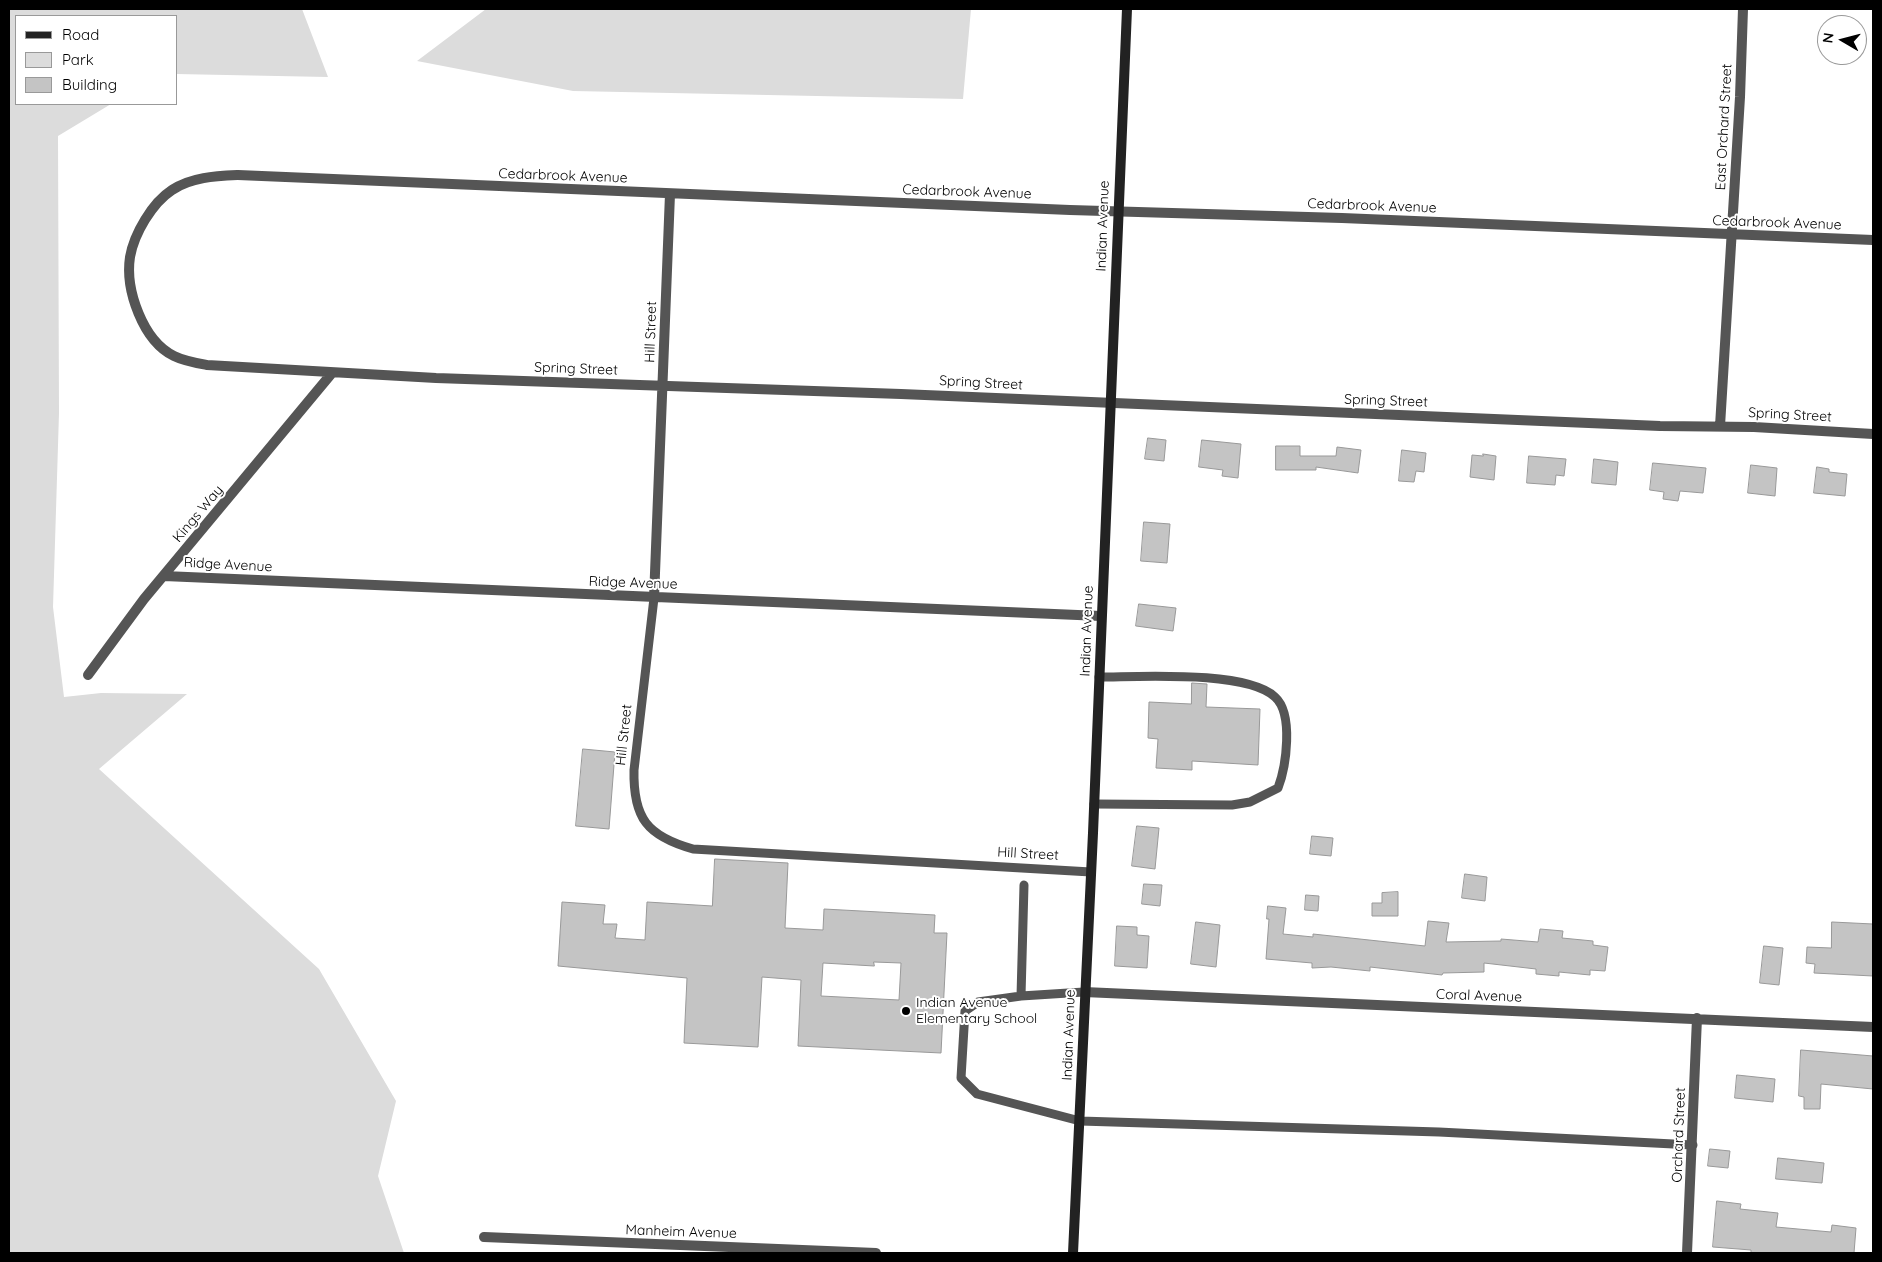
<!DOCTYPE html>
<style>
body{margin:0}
#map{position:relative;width:1882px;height:1262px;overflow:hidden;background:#fff;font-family:Quicksand,sans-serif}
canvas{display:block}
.frame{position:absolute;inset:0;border:10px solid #000;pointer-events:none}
.legend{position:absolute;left:15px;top:15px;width:162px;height:90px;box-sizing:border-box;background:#fff;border:1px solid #999;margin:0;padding:6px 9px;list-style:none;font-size:15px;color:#000}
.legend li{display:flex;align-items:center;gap:10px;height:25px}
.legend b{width:25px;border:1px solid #999}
.north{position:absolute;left:1817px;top:15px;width:50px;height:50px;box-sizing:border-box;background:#fff;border:1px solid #999;border-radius:50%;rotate:278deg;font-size:14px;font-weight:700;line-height:20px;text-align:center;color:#000}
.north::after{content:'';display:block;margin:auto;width:18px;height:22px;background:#000;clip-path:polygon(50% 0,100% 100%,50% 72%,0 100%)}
</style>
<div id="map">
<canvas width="1882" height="1262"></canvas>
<div class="frame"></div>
<ul class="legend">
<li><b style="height:6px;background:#222"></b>Road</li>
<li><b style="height:14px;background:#dcdcdc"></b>Park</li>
<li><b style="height:14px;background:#c4c4c4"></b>Building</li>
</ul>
<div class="north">N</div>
</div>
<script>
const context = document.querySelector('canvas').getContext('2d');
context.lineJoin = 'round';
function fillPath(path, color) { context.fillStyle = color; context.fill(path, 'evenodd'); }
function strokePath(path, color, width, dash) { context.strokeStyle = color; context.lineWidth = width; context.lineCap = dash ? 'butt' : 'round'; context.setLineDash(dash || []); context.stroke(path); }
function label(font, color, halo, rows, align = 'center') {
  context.font = font + ' Quicksand,sans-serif'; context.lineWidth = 4; context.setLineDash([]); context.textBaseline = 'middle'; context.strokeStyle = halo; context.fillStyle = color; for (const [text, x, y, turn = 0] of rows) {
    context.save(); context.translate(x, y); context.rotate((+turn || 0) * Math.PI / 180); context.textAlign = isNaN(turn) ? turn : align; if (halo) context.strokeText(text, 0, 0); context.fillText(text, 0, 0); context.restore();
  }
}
fillPath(new Path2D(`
 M9 9H302L328 77 176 74V16H16V104H111L58 136 59 413 53 607 64 697 101 693 187 694 99 769 319 969 396 1101 378 1176 404 1253H9Z
 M486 9H971L963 99 573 91 417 61Z`), '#dcdcdc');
const building = new Path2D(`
 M1148 438 1166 440 1164 461 1145 459Z
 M1202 440 1241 444 1238 478 1222 476 1223 470 1199 467Z
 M1276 446H1300V456H1336L1337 447 1361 450 1358 473 1316 467V470H1276Z
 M1402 450 1426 453 1424 472 1416 471 1414 482 1399 481Z
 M1483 454 1496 456 1494 480 1470 477 1472 455 1483 456Z
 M1529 456 1566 459 1564 476 1556 475 1555 485 1527 483Z
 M1594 459 1618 462 1616 485 1592 483Z
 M1653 463 1706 468 1703 493 1680 491 1678 501 1663 499 1664 492 1650 490Z
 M1751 465 1777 468 1775 496 1748 493Z
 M1817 467 1829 469V472L1847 474 1845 496 1814 493Z
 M1144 522 1170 524 1167 563 1141 561Z
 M1139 604 1176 608 1173 631 1136 626Z
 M1192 683 1207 684 1206 707 1260 709 1258 765 1192 761V770L1156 768 1158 739 1148 738 1149 702 1191 704Z
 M583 749 615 752 609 829 576 826Z
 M1137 826 1159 828 1155 869 1132 866Z
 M1312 836 1333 838 1331 856 1310 854Z
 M715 859 788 863 785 928 823 930 824 909 935 915 934 933H947L941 1053 798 1046 801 980 762 977 758 1047 684 1043 687 978 558 966 562 902 605 905 603 924H617L615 938 645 940 647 902 712 906ZM874 962 901 963 899 1000 821 996 823 963 874 966Z
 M1465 874 1487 877 1485 901 1462 898Z
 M1144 884 1162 885 1160 906 1142 904Z
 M1398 892V916H1372V903H1382V893Z
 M1306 895 1319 896 1318 911 1305 910Z
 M1268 906 1286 908 1283 934 1313 937V934L1425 946 1428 921 1449 923 1446 942 1501 941V939L1538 942 1540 929 1563 931 1562 938 1593 941V945L1608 947 1605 971 1590 970V975L1559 972V976L1536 974V969L1484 963V972L1443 973 1442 975 1370 967V971L1331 967 1312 968V963L1266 959 1269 919H1267Z
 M1196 922 1220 925 1216 967 1191 964Z
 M1832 922 1873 924V976L1814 973 1815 964 1806 963 1807 947 1831 948Z
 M1117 926 1137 927V935L1149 936 1147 968 1115 966Z
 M1764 946 1783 948 1779 985 1760 983Z
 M1801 1050 1873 1056V1089L1821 1084 1820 1109H1804V1097L1799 1096Z
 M1737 1075 1775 1079 1773 1102 1735 1098Z
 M1710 1149 1730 1151 1728 1168 1708 1166Z
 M1778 1158 1824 1163 1822 1183 1776 1179Z
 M1717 1201 1741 1204 1740 1209 1778 1213 1776 1227 1831 1232 1832 1225 1856 1228 1854 1253H1751V1250L1713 1247Z`);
fillPath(building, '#c4c4c4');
strokePath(building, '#999', 1);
strokePath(new Path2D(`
 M654 598 634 770C633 818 647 836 693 849L1091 872
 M1094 804 1232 805 1250 802 1278 788C1286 767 1294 714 1275 697 1246 670 1139 677 1099 677
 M1084 992 1021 996 978 1002 965 1011 961 1078 977 1094 1080 1121 1439 1132 1693 1145
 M1021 996 1024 885`), '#555', 9);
strokePath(new Path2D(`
 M1873 240 1342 218 1070 210 238 175C216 176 191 177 172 190 152 203 134 234 130 257 125 290 143 341 174 356 184 361 196 363 207 365L436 378 901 394 1660 426 1754 427 1873 434
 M1720 426 1740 97 1743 9
 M164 576 1101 616
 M654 598 670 194
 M88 675 144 599 332 373
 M1084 992 1873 1027
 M484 1237 876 1253
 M1687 1253 1697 1018`), '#555', 10);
strokePath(new Path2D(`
 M1073 1253 1093 833 1127 9`), '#222', 10);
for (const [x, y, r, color] of [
 [906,1011,5,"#000"]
]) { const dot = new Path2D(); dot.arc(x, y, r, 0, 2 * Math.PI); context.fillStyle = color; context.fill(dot); strokePath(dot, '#fff', 2); }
label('14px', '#000', '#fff', [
 ["East Orchard Street",1724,127,-87],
 ["Cedarbrook Avenue",563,176,2],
 ["Cedarbrook Avenue",967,192,2],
 ["Cedarbrook Avenue",1372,206,2],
 ["Cedarbrook Avenue",1777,223,2],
 ["Indian Avenue",1103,226,-88],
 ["Hill Street",651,332,-88],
 ["Spring Street",576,369,2],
 ["Spring Street",981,383,3],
 ["Spring Street",1386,401,2],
 ["Spring Street",1790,415,3],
 ["Kings Way",198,514,-50],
 ["Ridge Avenue",228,565,3],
 ["Ridge Avenue",633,583,2],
 ["Indian Avenue",1087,631,-88],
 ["Hill Street",624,735,-84],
 ["Hill Street",1028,854,3],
 ["Coral Avenue",1479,996,2],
 ["Indian Avenue",1069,1035,-88],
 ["Orchard Street",1679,1135,-88],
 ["Manheim Avenue",681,1232,2]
]);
label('14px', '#000', '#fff', [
 ["Indian Avenue",916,1003],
 ["Elementary School",916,1019]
], 'left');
</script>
